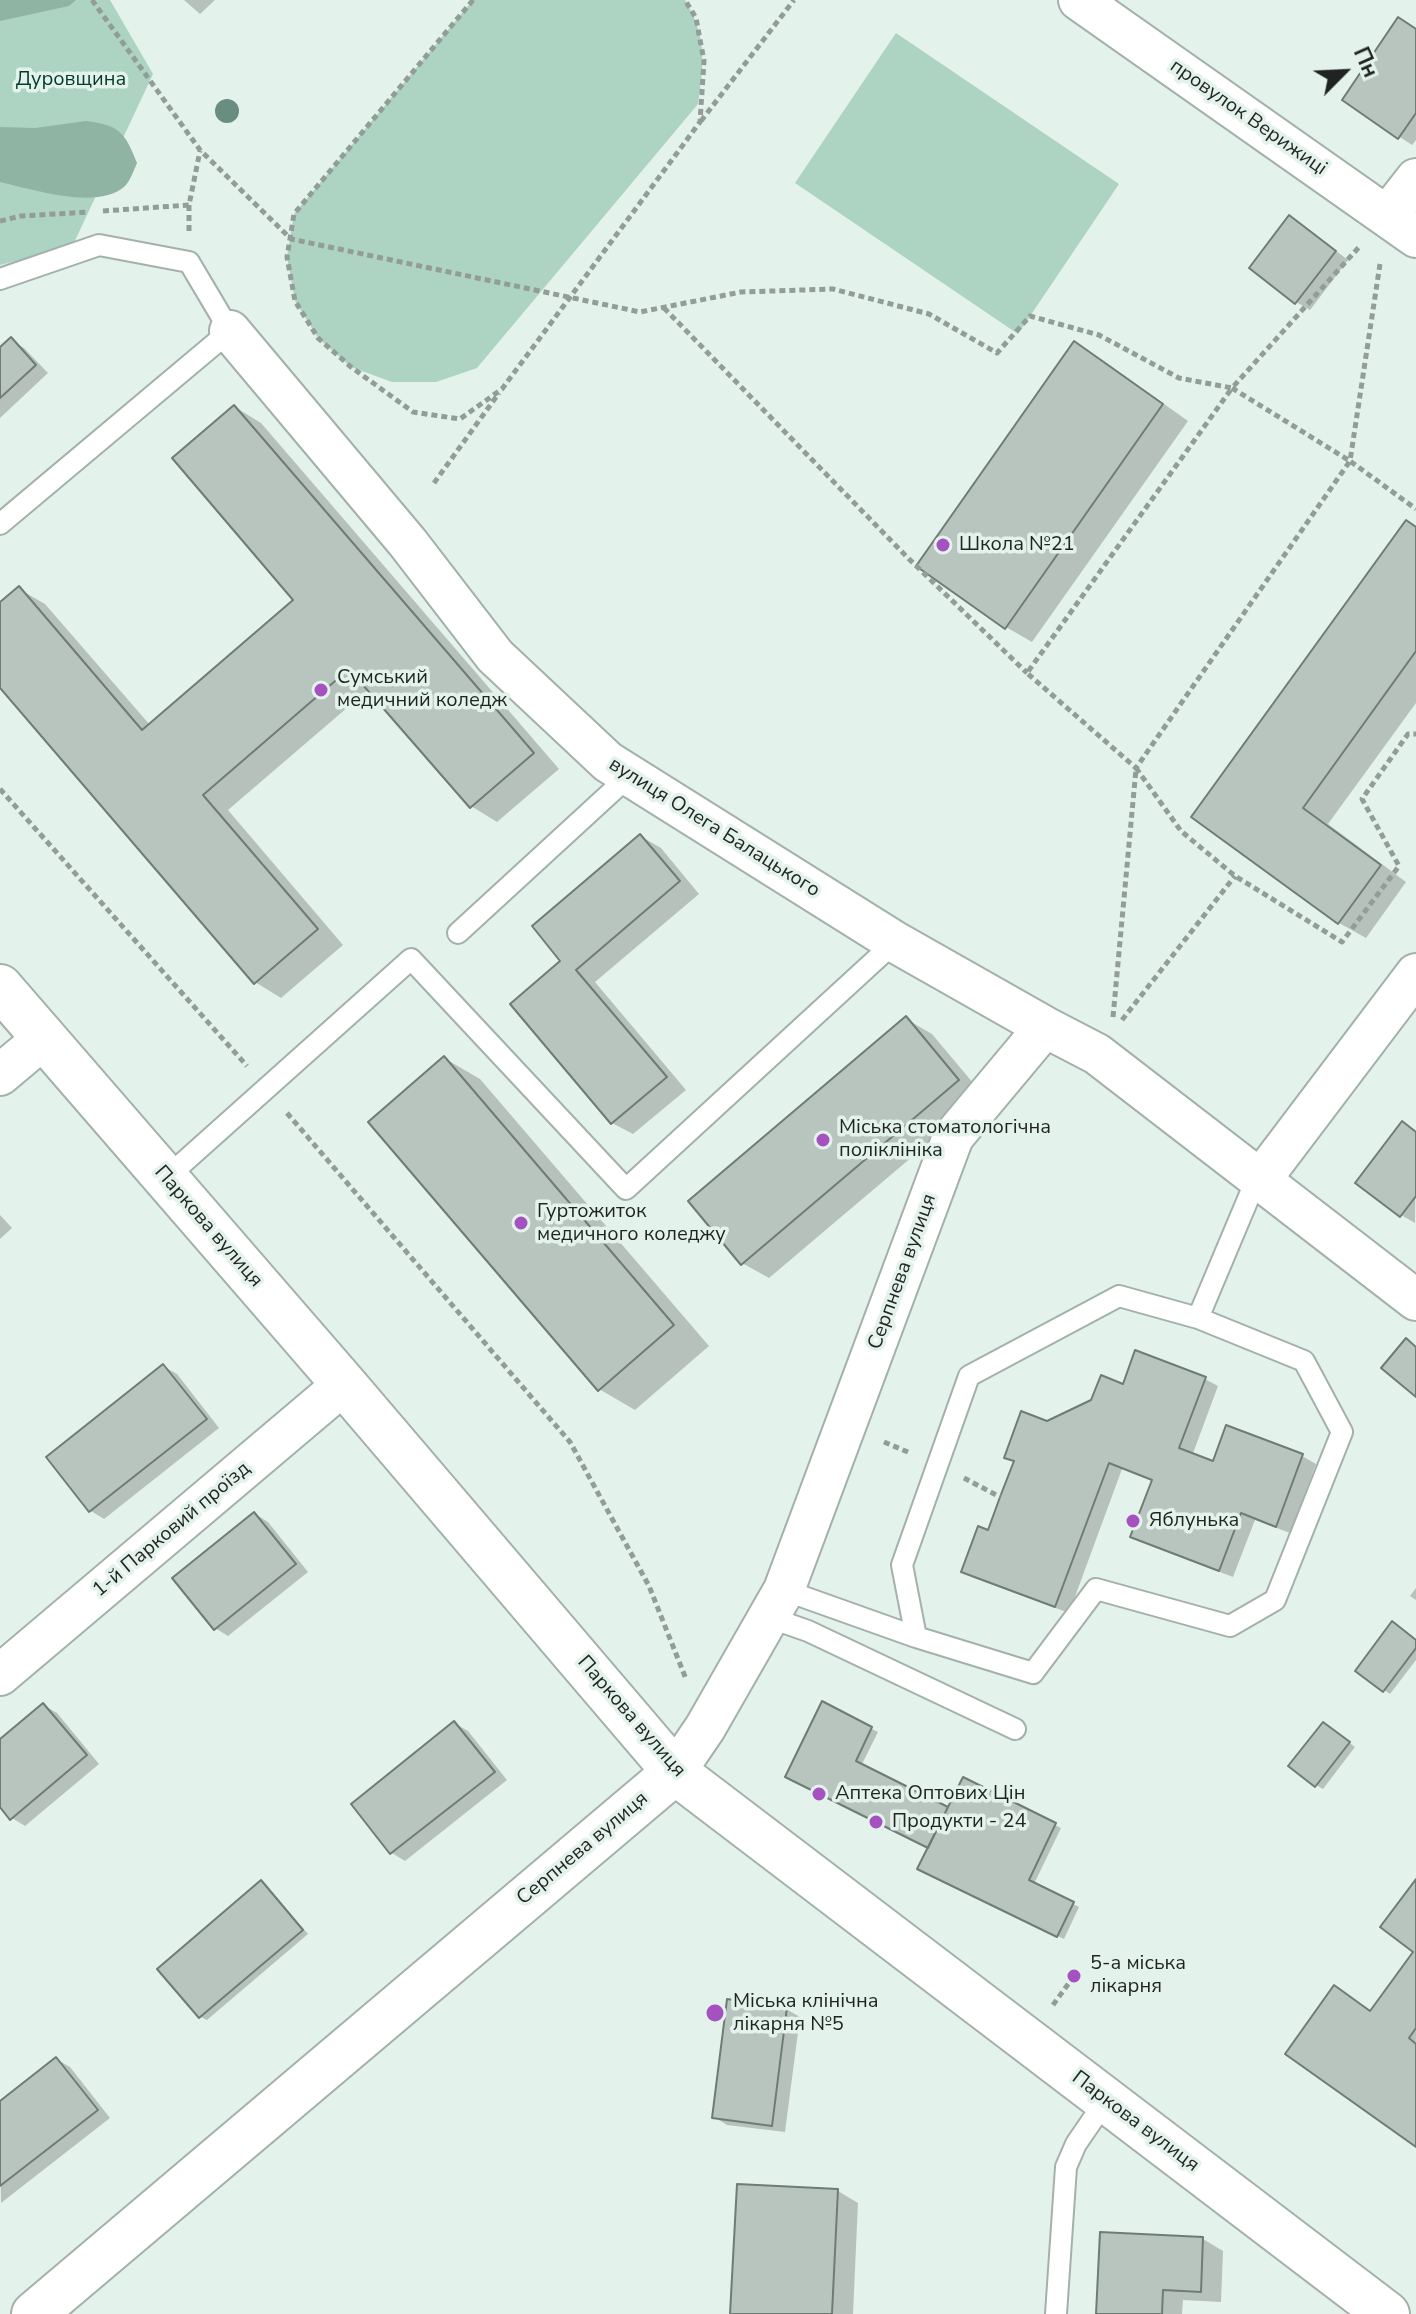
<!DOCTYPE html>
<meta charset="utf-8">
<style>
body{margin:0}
#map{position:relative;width:1416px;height:2314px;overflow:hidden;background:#e4f2ec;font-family:"Nunito Sans",sans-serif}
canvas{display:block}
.north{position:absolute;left:1304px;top:32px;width:80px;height:80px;-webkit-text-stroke:6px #e4f2ec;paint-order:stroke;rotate:66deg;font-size:22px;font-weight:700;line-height:32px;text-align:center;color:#1f2422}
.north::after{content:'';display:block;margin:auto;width:28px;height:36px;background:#1f2422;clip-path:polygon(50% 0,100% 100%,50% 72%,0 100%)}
</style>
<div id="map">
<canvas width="1416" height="2314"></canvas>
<div class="north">Пн</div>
</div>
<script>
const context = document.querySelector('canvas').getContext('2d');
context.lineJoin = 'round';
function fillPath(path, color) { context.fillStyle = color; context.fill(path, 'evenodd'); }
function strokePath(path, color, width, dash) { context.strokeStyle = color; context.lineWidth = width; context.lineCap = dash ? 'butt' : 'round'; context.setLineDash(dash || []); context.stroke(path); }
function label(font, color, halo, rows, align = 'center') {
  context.font = font + ' "Nunito Sans",sans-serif'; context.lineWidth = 7; context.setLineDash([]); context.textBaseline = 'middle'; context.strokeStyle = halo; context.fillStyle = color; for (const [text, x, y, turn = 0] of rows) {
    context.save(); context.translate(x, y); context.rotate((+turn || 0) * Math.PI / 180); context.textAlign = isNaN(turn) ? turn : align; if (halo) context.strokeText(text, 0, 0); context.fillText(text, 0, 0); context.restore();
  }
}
fillPath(new Path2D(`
 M0 0H110L153 74 72 247 0 265Z
 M473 0H685C707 37 704 62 698 104L477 368 436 382H392L351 367 318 338 295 301 287 257 294 214Z
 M896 33 1119 184 1018 334 795 183Z`), '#add3c2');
fillPath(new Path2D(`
 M0 0H76L69 6 0 21Z
 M86 121C119 125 125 132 137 163 134 170 130 181 125 186 98 211 32 189 0 182V127L35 128Z`), '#8fb4a4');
fillPath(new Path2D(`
 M184 0H215L200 14Z
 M1416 29V140L1412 145 1344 100Z
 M1290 218 1303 226 1348 260 1310 310 1296 302Z
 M11 340 24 348 48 373 0 418V350Z
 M1074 344 1101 359 1188 421 1032 642 1006 627Z
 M235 407 261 423 559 769 497 822 471 806 369 689 228 810 343 945 281 998 255 982 0 685V605L19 589 45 604 150 725 296 600Z
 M1416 528V703L1328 824 1406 882 1366 938 1339 923 1194 817Z
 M640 836 661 848 699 894 595 982 686 1090 633 1134 612 1123 563 961Z
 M906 1019 932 1034 984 1096 769 1278 742 1263Z
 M444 1058 480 1079 709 1346 635 1410 599 1389Z
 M1402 1124 1416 1132 1415 1223 1401 1215Z
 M0 1215 12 1228 0 1239Z
 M163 1366 177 1374 219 1428 104 1519 91 1511 49 1458Z
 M1205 1379 1218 1386 1192 1456 1214 1464 1227 1428 1302 1456 1316 1464 1290 1533 1255 1520 1233 1577 1146 1544 1132 1537 1154 1481 1122 1469 1069 1613 977 1579 963 1571 989 1532 1015 1462 1007 1457 1048 1423 1124 1386Z
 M255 1514 268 1522 308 1572 228 1636 215 1628Z
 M1416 1588V1600L1410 1596Z
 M1416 1641V1660L1390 1694 1384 1690Z
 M823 1704 878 1732 861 1766 949 1810 964 1780 1061 1828 1034 1884 1079 1907 1064 1939 926 1871 930 1847 787 1776Z
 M43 1705 57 1713 99 1764 25 1826 12 1818 0 1804V1741Z
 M454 1723 468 1731 507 1780 405 1861 392 1853 353 1804Z
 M1330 1728 1355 1747 1323 1789 1316 1785Z
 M261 1883 267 1886 308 1934 207 2020 201 2017 160 1969Z
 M1416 1952V2144L1335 1988 1372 2011Z
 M786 2009 800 2017 785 2132 727 2125 714 2117Z
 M56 2059 70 2067 110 2118 1 2203 0 2103Z
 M838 2191 858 2203 853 2314H732Z
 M1203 2239 1223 2251 1221 2302 1183 2300 1182 2314H1098Z`), '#0003');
const building = new Path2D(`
 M1398 17 1416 29V113L1398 139 1342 100Z
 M1289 215 1336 251 1295 304 1249 268Z
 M11 337 36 365 0 398V347Z
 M1074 341 1163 404 1005 629 916 566Z
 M234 405 534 753 470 808 349 669 203 795 318 929 254 984 0 688V602L19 586 142 730 293 600 172 458Z
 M1406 520 1416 527V651L1303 808 1381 865 1338 924 1191 817Z
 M640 834 680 881 576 970 667 1077 611 1124 510 1004 560 961 532 926Z
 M906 1016 959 1080 741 1265 688 1201Z
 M444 1056 674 1325 598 1391 368 1122Z
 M1402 1121 1416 1132V1196L1400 1217 1355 1183Z
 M1406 1338 1416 1347V1397L1381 1368Z
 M1135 1350 1206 1377 1179 1448 1213 1461 1226 1425 1303 1454 1276 1527 1241 1513 1219 1571 1130 1537 1152 1480 1109 1463 1055 1607 961 1572 978 1526 988 1530 1000 1497 1014 1461 1004 1458 1021 1411 1047 1421 1091 1400 1101 1375 1123 1384Z
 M163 1364 207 1419 89 1512 46 1457Z
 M254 1512 296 1564 214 1630 172 1578Z
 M1392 1621 1416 1640V1648L1383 1692 1355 1671Z
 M822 1701 872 1727 856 1761 948 1807 928 1848 785 1777Z
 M43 1703 87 1755 10 1820 0 1807V1739Z
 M454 1721 495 1772 390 1854 351 1804Z
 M1323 1722 1350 1742 1315 1787 1288 1766Z
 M963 1777 1056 1823 1029 1880 1074 1902 1057 1937 917 1869Z
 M1416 1879V2028L1409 2038 1416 2044V2147L1285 2054 1334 1985 1370 2011 1413 1952 1380 1927Z
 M261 1880 303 1930 199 2018 157 1969Z
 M727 1999 787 2007 772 2126 712 2118Z
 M56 2057 98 2110 0 2186V2101Z
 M737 2184 838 2189 832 2314H730Z
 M1100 2232 1203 2237 1201 2292 1163 2290 1162 2314H1096Z`);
fillPath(building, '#b8c5bf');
strokePath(building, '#6f7b75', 2);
const lane = new Path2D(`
 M0 279 99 245 189 262 230 331 0 524
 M458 933 629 776
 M166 1178 411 959 626 1189 895 942
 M784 1590 916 1637 1033 1673 1096 1589 1230 1626 1275 1600 1342 1432 1304 1361 1198 1318
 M768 1617 808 1631 1015 1729
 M916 1637 902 1565 969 1376 1119 1296 1198 1318 1251 1192 1261 1179
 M1056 2314 1066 2167 1076 2144 1106 2100`);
const street = new Path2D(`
 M1079 0 1416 237
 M1387 216 1416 179
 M230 331 408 543 495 656 608 762 895 942 1045 1027 1097 1054 1416 1300
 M0 1075 44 1038
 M1261 1179 1416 974
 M0 1675 344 1384
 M675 1772 705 1728 784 1590 953 1137 1045 1027`);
const secondary = new Path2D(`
 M0 987 344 1384 675 1772 1387 2314
 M34 2314 675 1772`);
strokePath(lane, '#a4b1ab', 24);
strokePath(street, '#a4b1ab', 44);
strokePath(secondary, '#a4b1ab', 48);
strokePath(new Path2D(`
 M92 0 200 150 291 239 640 312 741 292 833 289 929 314 997 353 1030 316 1099 335 1179 378 1232 388 1360 246
 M473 0 294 214 287 257 295 301 318 338 351 367 413 412 460 419 502 389 700 122 704 61 696 18 685 0
 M701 121 794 0
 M189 205V232
 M103 211 189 205 200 151
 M0 221 21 216 89 212
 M1380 264 1350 461 1416 509
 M664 308 907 557 1027 673
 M1232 388 1350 461 1136 768 1027 673Z
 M434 483 499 393
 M1136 768 1181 831 1235 876 1342 942 1399 866 1362 799 1408 734H1416
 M0 789 247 1066
 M1113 1017 1136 769
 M1122 1020 1235 876
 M287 1113 570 1442 649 1586 686 1679
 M884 1442 908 1452
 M964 1478 1000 1497
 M1053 2005 1074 1976`), '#929c98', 5, [6, 4]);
strokePath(lane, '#fff', 20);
strokePath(street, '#fff', 40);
strokePath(secondary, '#fff', 44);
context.fillStyle = '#698d81';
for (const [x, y] of [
 [227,111]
]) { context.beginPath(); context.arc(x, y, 12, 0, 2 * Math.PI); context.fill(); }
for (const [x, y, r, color] of [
 [943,545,8,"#a551c0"],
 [321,690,8,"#a551c0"],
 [823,1140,8,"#a551c0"],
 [521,1223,8,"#a551c0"],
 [1133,1521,8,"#a551c0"],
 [819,1794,8,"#a551c0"],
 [876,1822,8,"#a551c0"],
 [1074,1976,8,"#a551c0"],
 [715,2013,10,"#a551c0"]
]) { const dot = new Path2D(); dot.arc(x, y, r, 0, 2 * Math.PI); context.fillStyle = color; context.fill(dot); strokePath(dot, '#e4f2ec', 3); }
label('20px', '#043b2a', '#e4f2ec', [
 ["Дуровщина",71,80]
]);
label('20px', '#1f2422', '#e4f2ec', [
 ["провулок Верижиці",1248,118,35],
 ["вулиця Олега Балацького",714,828,32],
 ["Паркова вулиця",208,1227,49],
 ["Серпнева вулиця",903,1272,-70],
 ["1-й Парковий проїзд",172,1530,-40],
 ["Паркова вулиця",631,1717,49],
 ["Серпнева вулиця",583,1849,-40],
 ["Паркова вулиця",1135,2122,37]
]);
label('20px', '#1f2422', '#e4f2ec', [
 ["Школа №21",959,545],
 ["Сумський",337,678],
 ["медичний коледж",337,701],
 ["Міська стоматологічна",839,1128],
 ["поліклініка",839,1151],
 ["Гуртожиток",537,1212],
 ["медичного коледжу",537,1235],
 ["Яблунька",1149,1521],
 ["Аптека Оптових Цін",835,1794],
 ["Продукти - 24",892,1822],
 ["5-а міська",1090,1964],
 ["лікарня",1090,1987],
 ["Міська клінічна",733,2002],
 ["лікарня №5",733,2025]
], 'left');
</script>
